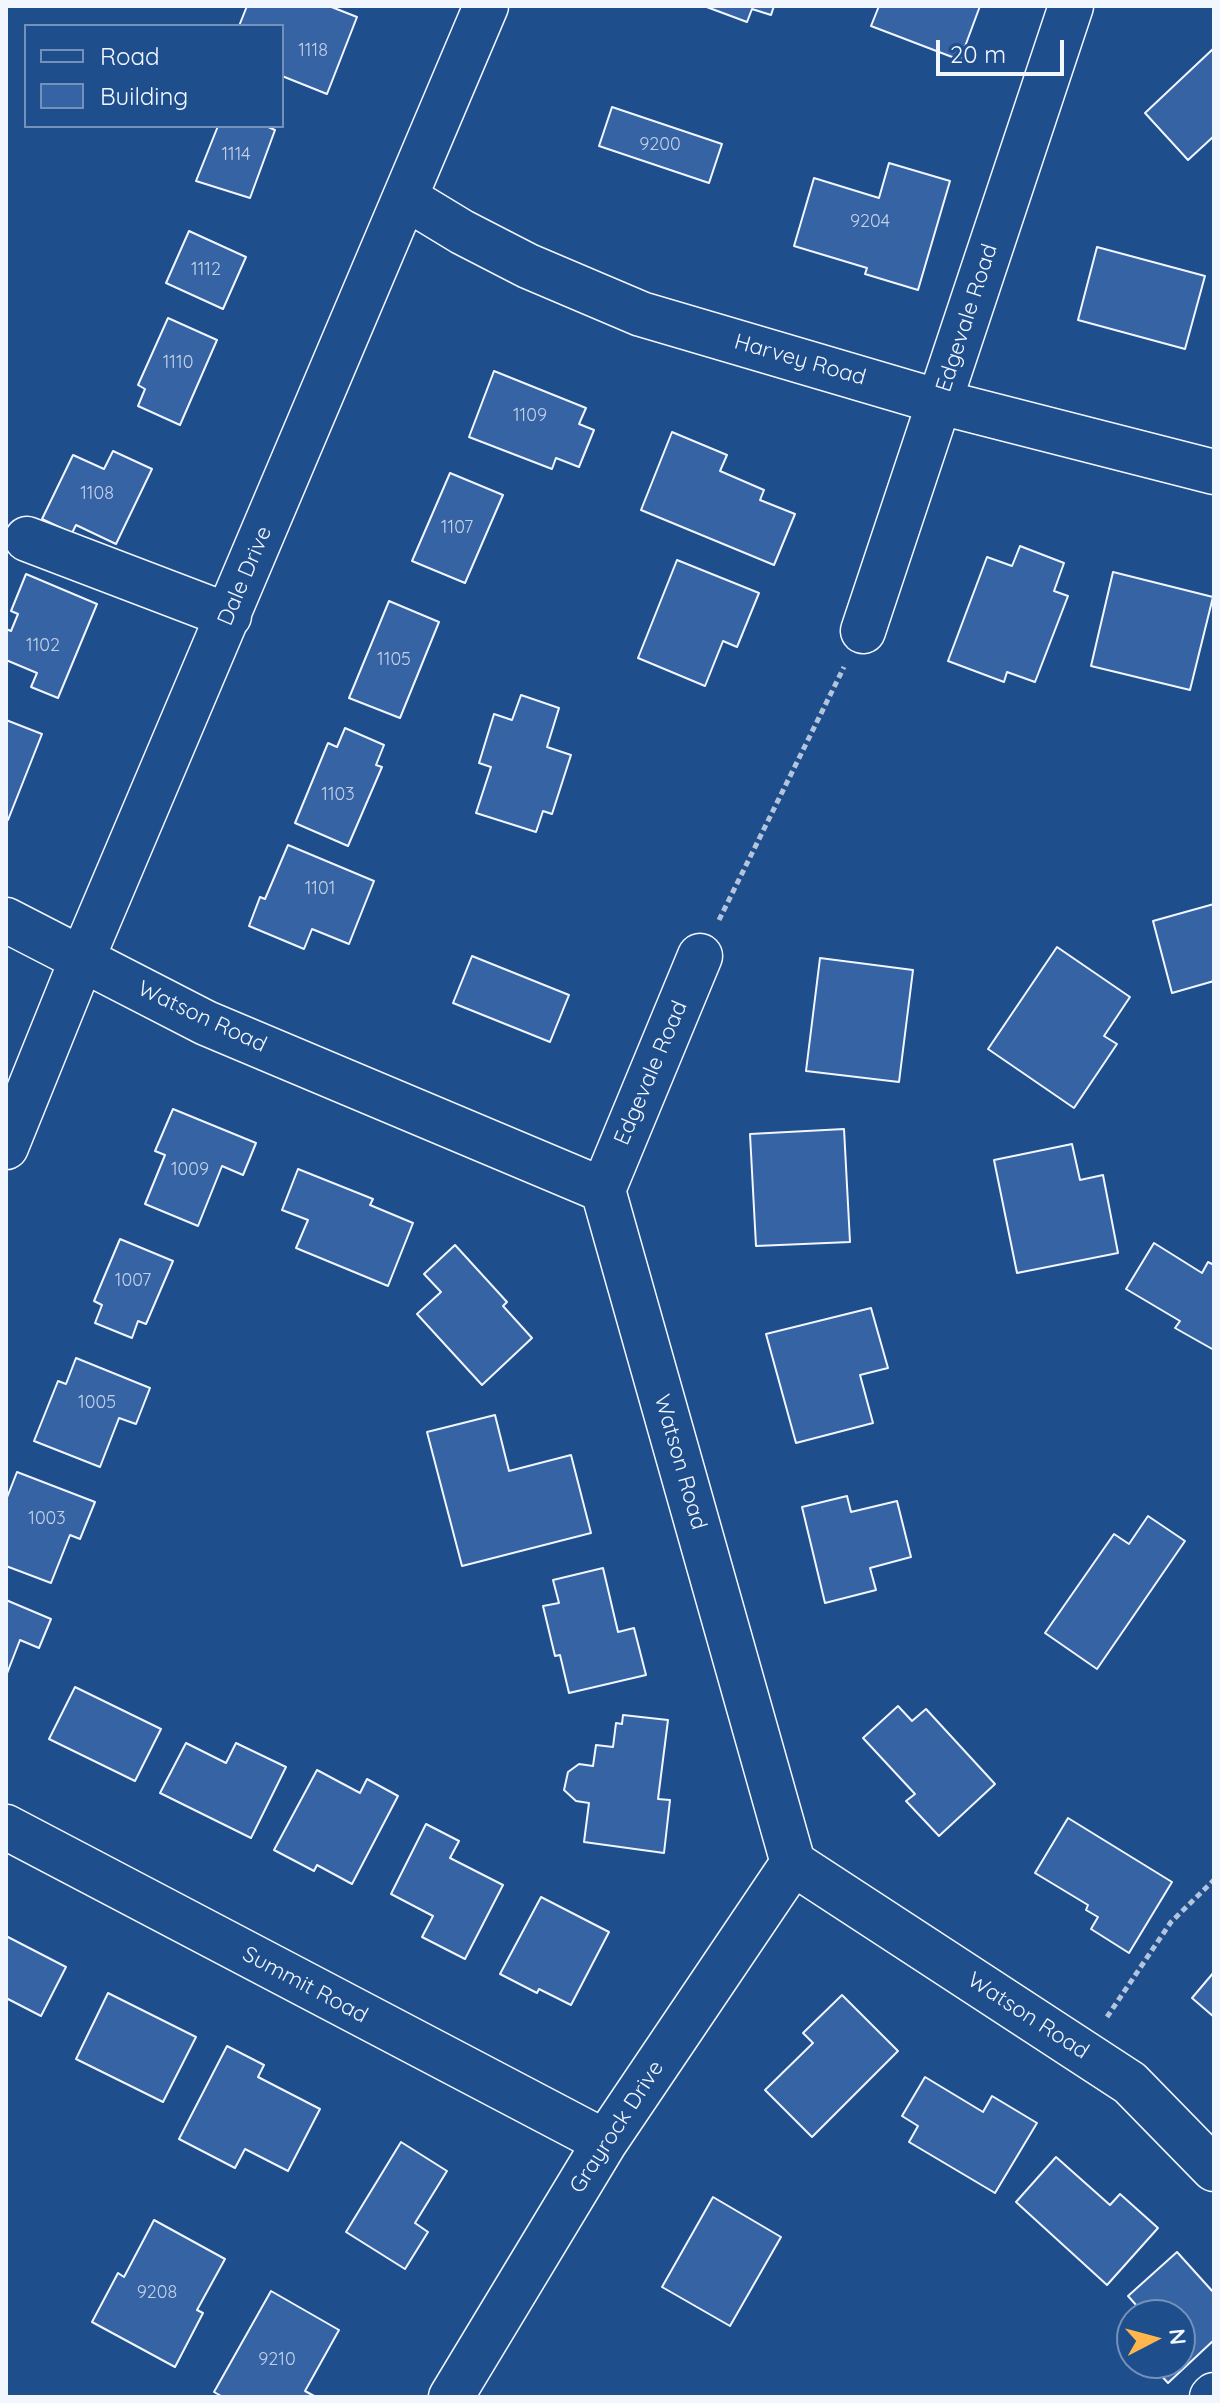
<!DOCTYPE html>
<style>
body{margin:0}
#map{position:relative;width:1220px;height:2403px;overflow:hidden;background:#1f4e8c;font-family:Quicksand,sans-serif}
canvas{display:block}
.frame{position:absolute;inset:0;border:8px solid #f2f6ff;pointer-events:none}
.legend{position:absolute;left:24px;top:24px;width:260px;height:104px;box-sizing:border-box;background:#1f4e8c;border:2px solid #7391ba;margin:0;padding:10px 14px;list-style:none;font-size:24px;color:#f2f6ff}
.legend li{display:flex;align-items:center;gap:16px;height:40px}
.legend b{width:40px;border:2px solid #7391ba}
.north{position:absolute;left:1116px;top:2299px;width:80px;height:80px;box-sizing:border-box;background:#1f4e8c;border:2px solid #7391ba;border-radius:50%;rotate:84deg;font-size:22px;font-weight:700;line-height:32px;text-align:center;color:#f2f6ff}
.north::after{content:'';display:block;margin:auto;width:28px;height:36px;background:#ffb74d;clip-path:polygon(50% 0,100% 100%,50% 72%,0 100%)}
.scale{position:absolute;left:936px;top:40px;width:128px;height:36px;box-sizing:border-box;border:4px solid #f2f6ff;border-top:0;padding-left:10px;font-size:24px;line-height:28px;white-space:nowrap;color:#f2f6ff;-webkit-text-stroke:6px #1f4e8c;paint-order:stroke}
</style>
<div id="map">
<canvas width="1220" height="2403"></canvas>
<div class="frame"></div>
<ul class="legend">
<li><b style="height:10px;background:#1f4e8c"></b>Road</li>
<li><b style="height:22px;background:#3563a3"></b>Building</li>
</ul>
<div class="north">N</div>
<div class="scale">20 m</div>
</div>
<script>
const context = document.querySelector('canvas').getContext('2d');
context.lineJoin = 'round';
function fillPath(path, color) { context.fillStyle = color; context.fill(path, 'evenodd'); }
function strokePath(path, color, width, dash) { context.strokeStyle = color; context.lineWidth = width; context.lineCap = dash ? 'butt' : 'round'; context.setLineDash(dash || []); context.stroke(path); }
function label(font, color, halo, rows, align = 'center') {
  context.font = font + ' Quicksand,sans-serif'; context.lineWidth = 6; context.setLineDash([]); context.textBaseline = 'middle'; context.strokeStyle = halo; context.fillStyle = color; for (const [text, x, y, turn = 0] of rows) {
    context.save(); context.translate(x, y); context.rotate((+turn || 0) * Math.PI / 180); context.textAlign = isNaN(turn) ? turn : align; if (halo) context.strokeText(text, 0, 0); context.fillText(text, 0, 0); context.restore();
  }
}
const building = new Path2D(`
 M247 6H329L357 17 327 94 282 76V26H239Z
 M704 6H774L771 15 752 9 747 22Z
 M879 6H980L960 60 871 26Z
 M1214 48V136L1188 160 1145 113Z
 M612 107 722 144 709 183 599 146Z
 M218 126H266L275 130 250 198 196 181Z
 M889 163 950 181 918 290 865 274 867 268 794 246 814 178 879 198Z
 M189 231 246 257 223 309 166 283Z
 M1097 247 1205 276 1185 349 1078 320Z
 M168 318 217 340 180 425 138 406 145 389 138 385Z
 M494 371 586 408 579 424 594 430 579 467 556 458 552 469 469 437Z
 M672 432 727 455 720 471 764 490 760 500 795 514 774 565 641 510Z
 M113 451 152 469 116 544 76 525 72 533 42 519 73 455 104 469Z
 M450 473 503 495 465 583 412 561Z
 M1020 546 1064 563 1054 591 1068 596 1035 682 1007 672 1004 682 948 661 987 557 1012 566Z
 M677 560 759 593 737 647 723 641 705 686 638 658Z
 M1113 572 1213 597 1190 690 1091 666Z
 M26 574 97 604 58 698 31 687 37 673 6 660V629L11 631 18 614 11 611Z
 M389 601 439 622 400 718 349 698Z
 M521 695 559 708 547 747 571 755 552 814 543 811 536 832 476 813 491 767 479 763 494 714 512 720Z
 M6 720 42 734 8 820 6 819Z
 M345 728 384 745 376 765 382 767 348 846 295 823 328 743 337 747Z
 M288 845 374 881 349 944 312 929 304 949 249 926 260 897 265 899Z
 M1214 904V981L1172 993 1153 921Z
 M1057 947 1130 997 1104 1036 1117 1044 1074 1108 988 1049Z
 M472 956 569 995 550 1042 453 1003Z
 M820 958 913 970 899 1082 806 1071Z
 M173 1109 256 1143 243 1175 222 1166 198 1226 145 1204 165 1155 155 1151Z
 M844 1129 850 1242 756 1246 750 1134Z
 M1072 1144 1080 1180 1103 1175 1118 1253 1017 1273 994 1160Z
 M298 1169 373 1199 370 1205 413 1223 388 1286 296 1248 308 1220 282 1210Z
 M120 1239 173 1261 146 1324 138 1321 132 1338 95 1323 102 1305 94 1301Z
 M1154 1243 1202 1273 1208 1262 1214 1265V1350L1175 1328 1180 1321 1126 1289Z
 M455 1245 507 1302 503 1306 532 1338 482 1385 417 1314 441 1292 424 1274Z
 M871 1308 888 1368 860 1375 873 1423 796 1443 766 1334Z
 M76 1358 150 1388 136 1424 119 1418 100 1467 34 1441 58 1381 66 1384Z
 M495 1415 509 1471 571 1455 591 1533 462 1566 427 1432Z
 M17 1472 95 1502 80 1539 70 1535 51 1583 6 1566V1500Z
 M847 1496 851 1512 897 1501 911 1557 870 1568 876 1590 825 1603 802 1507Z
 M1148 1516 1185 1541 1097 1669 1045 1633 1114 1534 1129 1544Z
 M603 1568 618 1632 634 1628 646 1675 569 1693 560 1655 555 1656 543 1606 559 1603 553 1580Z
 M6 1600 51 1619 39 1648 20 1640 6 1676Z
 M75 1687 161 1729 135 1781 49 1739Z
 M898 1706 912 1721 926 1709 995 1784 939 1836 906 1801 915 1794 863 1738Z
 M623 1715 668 1720 658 1799 670 1800 664 1853 584 1842 589 1803 576 1801 564 1790 568 1772 579 1764 593 1766 596 1745 613 1747 616 1723 622 1724Z
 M186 1743 226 1763 236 1743 286 1767 251 1838 160 1793Z
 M317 1770 360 1793 367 1779 398 1796 352 1884 317 1865 314 1871 274 1850Z
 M1068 1818 1172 1882 1129 1953 1091 1929 1098 1917 1086 1910 1088 1905 1035 1873Z
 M426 1824 459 1841 450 1858 503 1885 465 1959 422 1937 433 1916 391 1894Z
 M541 1897 609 1932 571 2005 539 1989 537 1993 500 1974Z
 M6 1936 66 1967 41 2016 6 1998Z
 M1214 1972V2017L1192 1998Z
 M108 1993 196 2037 163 2102 76 2059Z
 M842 1995 898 2051 812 2137 765 2090 813 2043 803 2033Z
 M227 2046 264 2065 258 2077 320 2109 288 2171 245 2149 235 2168 179 2139Z
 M925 2077 983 2112 992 2096 1037 2123 995 2193 909 2142 918 2126 902 2116Z
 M401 2142 447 2171 415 2223 428 2232 405 2269 346 2232Z
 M1056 2157 1110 2205 1120 2194 1158 2228 1107 2285 1016 2202Z
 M713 2197 781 2237 730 2326 662 2287Z
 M154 2220 225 2259 197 2310 203 2313 175 2367 92 2322 118 2273 124 2277Z
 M1177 2252 1214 2293V2340L1168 2383 1150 2363H1180V2315H1145L1128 2296Z
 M271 2291 339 2330 305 2391 316 2397H223L214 2392Z`);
fillPath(building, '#3563a3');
strokePath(building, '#f2f6ff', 2);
const minor = new Path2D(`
 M406 198 462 232 528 266 641 314 940 402 1214 472
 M27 539 229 616
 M863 631 1071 6
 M6 920 206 1023 603 1190 793 1863 1130 2083 1214 2169
 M6 1147 82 959 486 6
 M603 1190 700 956
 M6 1827 605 2142
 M451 2397 605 2142 793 1863
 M1212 2397 1214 2395`);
strokePath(minor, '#f2f6ff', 47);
strokePath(new Path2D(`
 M719 920 844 667
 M1107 2017 1171 1922 1214 1880`), '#b3c4dc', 5, [6, 4]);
strokePath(minor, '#1f4e8c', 44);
label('18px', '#c3d1e8', null, [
 ["1118",313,51],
 ["9200",660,145],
 ["1114",236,155],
 ["9204",870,222],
 ["1112",206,270],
 ["1110",178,363],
 ["1109",530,416],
 ["1108",97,494],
 ["1107",457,528],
 ["1102",43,646],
 ["1105",394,660],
 ["1103",338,795],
 ["1101",320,889],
 ["1009",190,1170],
 ["1007",133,1281],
 ["1005",97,1403],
 ["1003",47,1519],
 ["9208",157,2293],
 ["9210",277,2360]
]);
label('22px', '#f2f6ff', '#1f4e8c', [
 ["Edgevale Road",967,318,-72],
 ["Harvey Road",800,360,16],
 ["Dale Drive",245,576,-67],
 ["Watson Road",202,1017,25],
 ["Edgevale Road",651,1073,-67],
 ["Watson Road",680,1462,74],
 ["Summit Road",305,1985,28],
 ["Watson Road",1028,2016,33],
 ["Grayrock Drive",617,2127,-57]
]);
</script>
